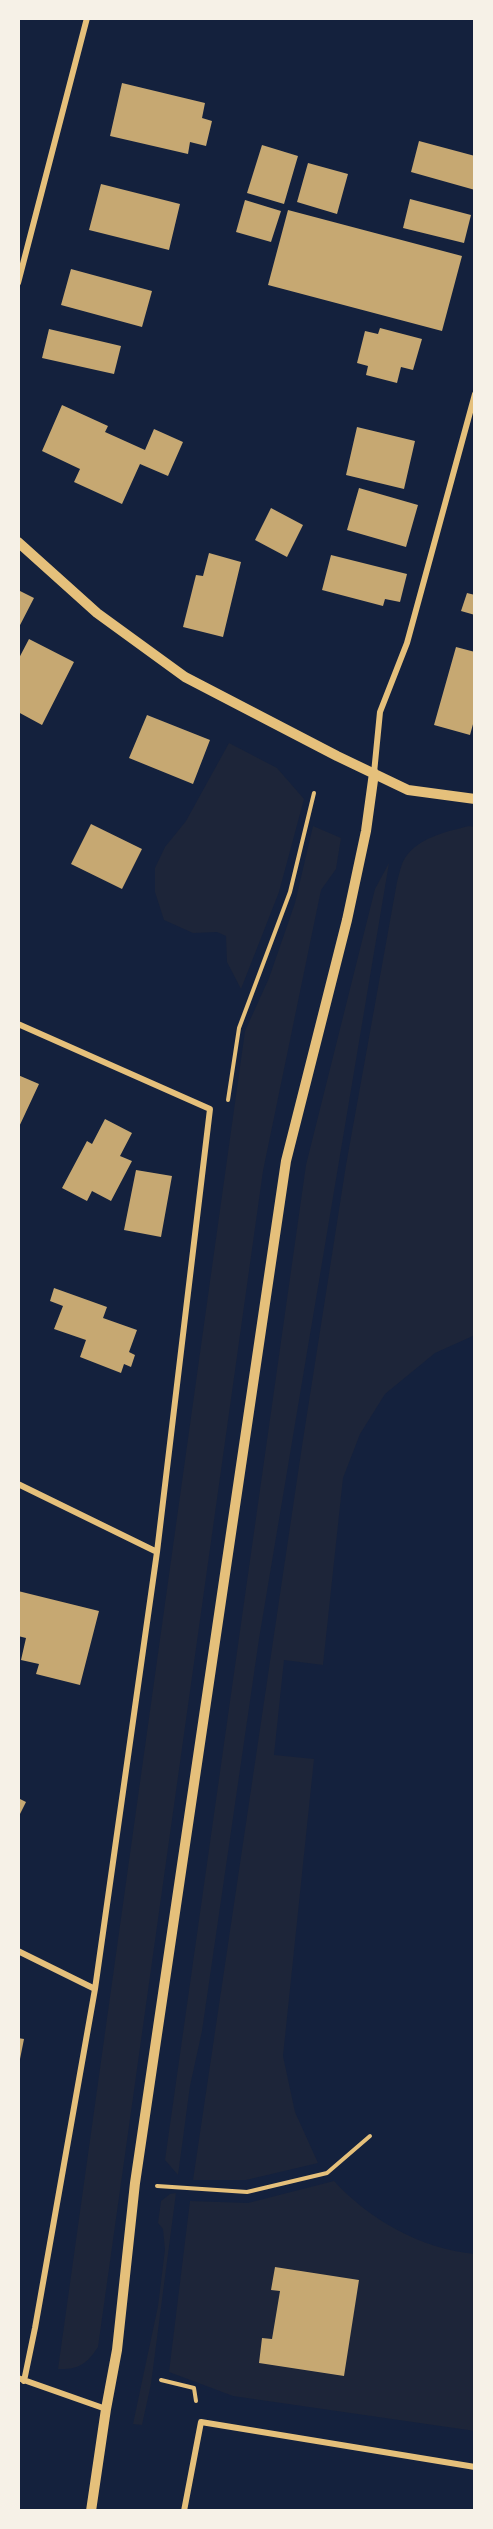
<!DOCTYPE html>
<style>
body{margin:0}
#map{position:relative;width:493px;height:2529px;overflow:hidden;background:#14213d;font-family:Manrope,sans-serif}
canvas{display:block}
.frame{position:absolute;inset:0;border:20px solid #f6f1e7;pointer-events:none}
</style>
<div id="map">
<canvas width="493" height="2529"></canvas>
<div class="frame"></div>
</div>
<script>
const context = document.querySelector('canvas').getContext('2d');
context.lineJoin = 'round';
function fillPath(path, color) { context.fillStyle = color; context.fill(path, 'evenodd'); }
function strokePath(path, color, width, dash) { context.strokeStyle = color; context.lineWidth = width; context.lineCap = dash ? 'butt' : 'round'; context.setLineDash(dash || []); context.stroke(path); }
fillPath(new Path2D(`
 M229 743 277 768 304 799 279 892 241 989 227 962 226 936 217 932 193 933 164 920 155 892V868L165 847 186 821Z
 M313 826 341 838 336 869 321 890 263 1171 98 2347C87 2364 78 2370 58 2369L245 1031 269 978 295 903Z
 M469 826 475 827V1335L435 1353 385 1394 360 1434 343 1478 323 1665 284 1660 274 1755 314 1759 283 2056 295 2112 318 2163 246 2180H193L302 1446 346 1165 397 882C399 875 401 864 405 858 419 837 446 832 469 826Z
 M389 863 259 1639 202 2031 190 2086 178 2175 165 2160 306 1165 375 889Z
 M334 2181C370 2220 421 2249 475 2254V2431L233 2396 169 2372 190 2201 248 2203ZM275 2267 359 2280 343 2376 259 2363 262 2338 272 2339 280 2291 272 2289Z
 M176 2193 151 2384 142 2425 133 2424 158 2306 165 2249 163 2229 158 2223 161 2201 170 2194Z`), '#1d2539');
fillPath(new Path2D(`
 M122 83 205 103 202 118 212 121 206 146 190 142 188 154 110 136Z
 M419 141 475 156V190L411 172Z
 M262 145 298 156 284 204 247 193Z
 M308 163 348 174 337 214 297 202Z
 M101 184 180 204 169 250 89 230Z
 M410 199 471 215 464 243 403 228Z
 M245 200 281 211 271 242 236 232Z
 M288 210 462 256 442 331 268 285Z
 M71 269 152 291 142 327 61 305Z
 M380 328 422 339 413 370 401 367 397 383 366 375 368 366 357 363 365 331 378 334Z
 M49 329 121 346 114 374 42 358Z
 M62 405 108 426 105 432 145 450 154 429 183 442 168 476 140 464 122 504 74 482 80 469 42 451Z
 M357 427 415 441 404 489 346 475Z
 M359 488 418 505 406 547 347 530Z
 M271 508 303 525 287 557 255 540Z
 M209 553 241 562 223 637 183 627 196 575 203 576Z
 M331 555 407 574 400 602 385 599 383 606 322 590Z
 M18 590 34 598 18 629Z
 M467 593 475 595V615L461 611Z
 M29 639 74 662 42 725 18 712V660Z
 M456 647 475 652V717L470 735 434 725Z
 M147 715 210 740 193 784 129 758Z
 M91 824 142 849 122 889 71 864Z
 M18 1075 39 1084 18 1129Z
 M105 1119 132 1133 120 1156 132 1161 111 1201 92 1191 87 1201 62 1188 87 1141 92 1144Z
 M136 1170 172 1176 161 1237 124 1230Z
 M54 1288 107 1307 103 1318 137 1330 129 1352 135 1355 131 1367 124 1364 121 1373 80 1357 86 1340 54 1329 63 1306 50 1301Z
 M18 1591 99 1611 80 1685 36 1674 39 1664 21 1660 26 1638 18 1636Z
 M18 1798 26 1802 18 1818Z
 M18 2038 24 2039 19 2064H18Z
 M275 2267 359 2280 344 2376 259 2363 262 2338 272 2339 280 2291 271 2290Z`), '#c6a872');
strokePath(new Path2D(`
 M228 1100 239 1028 290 892 314 793
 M157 2186 247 2192 327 2173 370 2136
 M161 2380 194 2388 196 2401`), '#e5c07b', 4);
strokePath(new Path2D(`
 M18 283 87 18
 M374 773 380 712 407 643 475 394
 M18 1024 210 1109 157 1552 95 1989 35 2328 24 2381
 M18 1484 157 1552
 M18 1951 95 1989
 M18 2378 106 2409
 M184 2511 201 2422 475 2467`), '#e5c07b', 6);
strokePath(new Path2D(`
 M18 542 97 613 185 677 337 756 408 790 475 799
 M91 2511 106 2409 117 2350 135 2183 286 1161 347 920 366 831 374 773`), '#e5c07b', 10);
</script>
